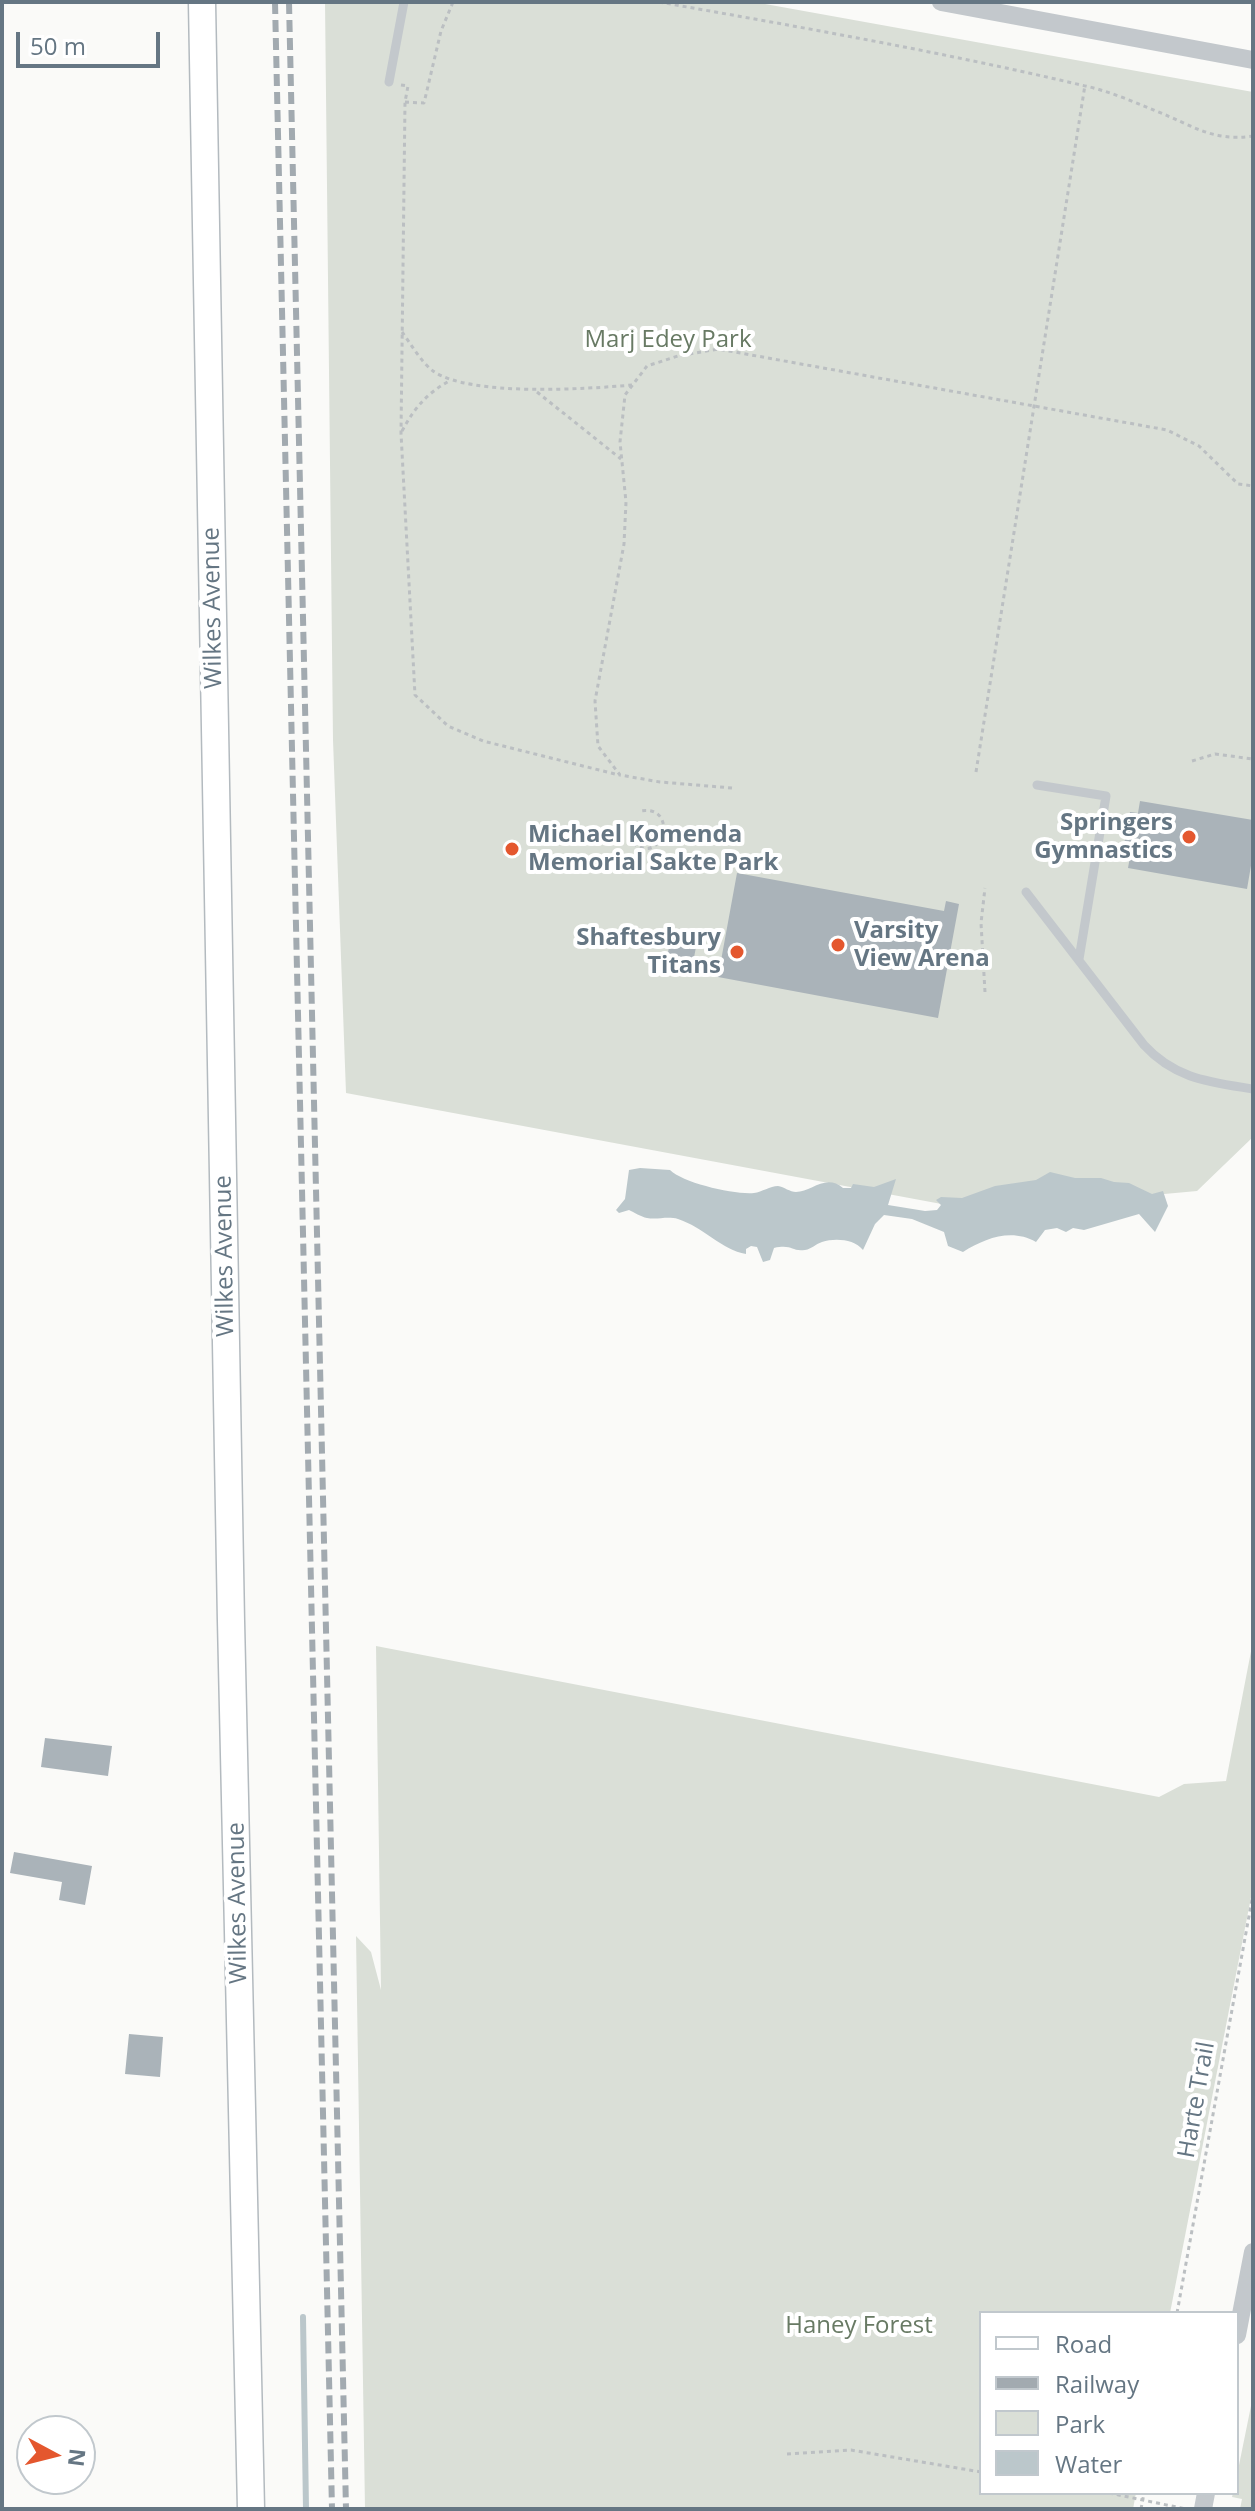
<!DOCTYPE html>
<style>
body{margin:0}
#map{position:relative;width:1255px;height:2511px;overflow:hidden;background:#fafaf8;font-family:"Open Sans",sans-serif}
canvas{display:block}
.frame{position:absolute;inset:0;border:4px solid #657683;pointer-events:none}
.legend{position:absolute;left:979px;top:2311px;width:260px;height:184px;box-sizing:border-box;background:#fff;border:2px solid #c1c8cd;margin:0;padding:10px 14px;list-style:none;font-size:24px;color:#657683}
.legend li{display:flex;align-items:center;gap:16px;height:40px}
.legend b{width:40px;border:2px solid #c1c8cd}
.north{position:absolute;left:16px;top:2415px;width:80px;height:80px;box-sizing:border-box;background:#fff;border:2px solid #c1c8cd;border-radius:50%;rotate:97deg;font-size:22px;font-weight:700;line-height:32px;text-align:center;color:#657683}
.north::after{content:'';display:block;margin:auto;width:28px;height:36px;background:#e4572e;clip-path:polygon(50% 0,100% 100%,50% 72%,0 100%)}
.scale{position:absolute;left:16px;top:32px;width:144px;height:36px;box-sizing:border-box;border:4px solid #657683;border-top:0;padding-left:10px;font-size:24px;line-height:28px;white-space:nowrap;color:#657683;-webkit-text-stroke:6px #fff;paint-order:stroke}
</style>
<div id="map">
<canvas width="1255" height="2511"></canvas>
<div class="frame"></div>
<ul class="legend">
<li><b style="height:10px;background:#fff"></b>Road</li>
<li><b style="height:10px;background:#a2aab0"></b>Railway</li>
<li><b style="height:22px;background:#dadfd7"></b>Park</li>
<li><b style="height:22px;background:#bbc7cb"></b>Water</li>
</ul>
<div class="north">N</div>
<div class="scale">50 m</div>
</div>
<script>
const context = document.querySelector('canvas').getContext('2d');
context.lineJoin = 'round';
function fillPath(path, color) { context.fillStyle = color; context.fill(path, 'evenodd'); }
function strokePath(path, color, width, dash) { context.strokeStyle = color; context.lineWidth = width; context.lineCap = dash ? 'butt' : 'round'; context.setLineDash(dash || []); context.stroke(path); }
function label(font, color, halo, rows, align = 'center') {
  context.font = font + ' "Open Sans",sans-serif'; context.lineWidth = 8; context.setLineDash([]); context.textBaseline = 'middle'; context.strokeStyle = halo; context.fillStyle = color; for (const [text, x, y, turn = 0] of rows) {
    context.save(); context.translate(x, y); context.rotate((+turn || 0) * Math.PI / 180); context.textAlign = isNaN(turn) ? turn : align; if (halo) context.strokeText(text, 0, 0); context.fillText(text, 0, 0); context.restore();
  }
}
fillPath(new Path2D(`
 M325 2H754L1253 92V1137L1197 1191 979 1211 346 1093 333 740Z
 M1253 1641V1887L1170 2313H981V2493H1136L1133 2509H365L356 1936 371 1952 381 1990 376 1646 1159 1797 1184 1784 1226 1781Z
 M1253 2396V2509H1240L1242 2499 1232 2497 1233 2493H1237V2475Z`), '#dadfd7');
fillPath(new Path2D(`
 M640 1168 670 1170C683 1183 735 1195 754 1193 762 1192 770 1186 778 1186 784 1187 790 1192 796 1192 811 1192 826 1173 843 1188H851L853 1184 874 1187 896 1179 888 1205 925 1211 937 1210 941 1205 936 1200 941 1197 962 1198 995 1186 1036 1180 1050 1172 1075 1178H1101L1114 1182 1129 1183 1152 1194 1163 1191 1168 1206 1155 1232 1139 1214 1084 1230 1073 1228 1066 1232 1057 1228 1045 1230 1036 1242C1012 1228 985 1238 963 1252L948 1246 944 1232 912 1219 884 1215 875 1224 863 1250C854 1239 835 1238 822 1242 815 1244 812 1249 805 1250 791 1252 793 1244 774 1248L770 1260 763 1262 757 1247 751 1246 746 1249V1254C722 1250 703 1227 678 1219 667 1216 657 1220 647 1218 641 1217 634 1212 629 1210L619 1213 616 1210 625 1199 629 1170Z`), '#bbc7cb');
strokePath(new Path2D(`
 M303 2317 306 2509`), '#bbc7cb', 6);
fillPath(new Path2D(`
 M1140 801 1253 820V854L1247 889 1128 868 1130 857 1122 855 1130 812 1138 813Z
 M737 873 944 911 946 901 959 904 938 1018 718 977Z
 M670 942 696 947 692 968 666 963Z
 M45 1738 112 1746 108 1776 41 1767Z
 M14 1852 92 1866 85 1905 59 1900 62 1882 10 1873Z
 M129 2034 163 2037 160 2077 125 2074Z`), '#aab3b9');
const secondary = new Path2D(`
 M202 2 231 1621 251 2509`);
strokePath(secondary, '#b3babf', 29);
strokePath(new Path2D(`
 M659 2C800 27 942 52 1081 85 1106 90 1132 101 1156 111 1192 125 1212 142 1253 136
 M401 85 408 86 405 102 401 433 415 695 448 726 483 741 619 775
 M405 102 424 103 441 31 453 2
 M402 332C411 344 421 362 433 371 470 397 586 389 632 385
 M537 392 621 459
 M402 431C415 407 427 393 451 380
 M1192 761 1215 754 1253 759
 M976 772 1085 85
 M732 788 660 782 620 775 598 746 595 701 624 544 626 502 620 442 625 395 647 366 678 356 718 349 1167 430 1199 446 1238 484 1253 486
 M664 833 724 837
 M633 843C663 867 680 804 640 811
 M985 992 981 923 985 888
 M1177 2313 1253 1894
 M787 2454 851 2450 981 2472
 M1109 2493 1186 2509
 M1141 2509 1144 2493`), '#bbbfc2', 3, [4, 4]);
strokePath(new Path2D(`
 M389 82 404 2
 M1037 785 1106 796 1079 959
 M1026 892 1144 1045C1175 1079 1210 1082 1253 1089`), '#c3c8cc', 9);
strokePath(new Path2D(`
 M941 2 1253 60
 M1237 2335 1253 2252
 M1203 2509 1206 2493`), '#c3c8cc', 18);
strokePath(secondary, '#fff', 26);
strokePath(new Path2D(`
 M275 2 332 2509
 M289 2 346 2509`), '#a2aab0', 6, [12, 6]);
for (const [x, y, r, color] of [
 [1189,837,8,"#e4572e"],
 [512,849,8,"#e4572e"],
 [838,945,8,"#e4572e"],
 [737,952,8,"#e4572e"]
]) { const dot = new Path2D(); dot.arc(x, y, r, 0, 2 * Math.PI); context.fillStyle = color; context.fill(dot); strokePath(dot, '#fff', 3); }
label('24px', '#687a64', '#fff', [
 ["Marj Edey Park",668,340],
 ["Haney Forest",859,2326]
]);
label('24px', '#657683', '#fff', [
 ["Wilkes Avenue",213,608,-91],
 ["Wilkes Avenue",225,1256,-91],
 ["Wilkes Avenue",238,1903,-91],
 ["Harte Trail",1197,2100,-80]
]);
label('bold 24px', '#657683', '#fff', [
 ["Springers",1173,823],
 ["Gymnastics",1173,851],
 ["Michael Komenda",528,835,"left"],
 ["Memorial Sakte Park",528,863,"left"],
 ["Varsity",854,931,"left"],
 ["View Arena",854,959,"left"],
 ["Shaftesbury",721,938],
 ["Titans",721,966]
], 'right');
</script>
